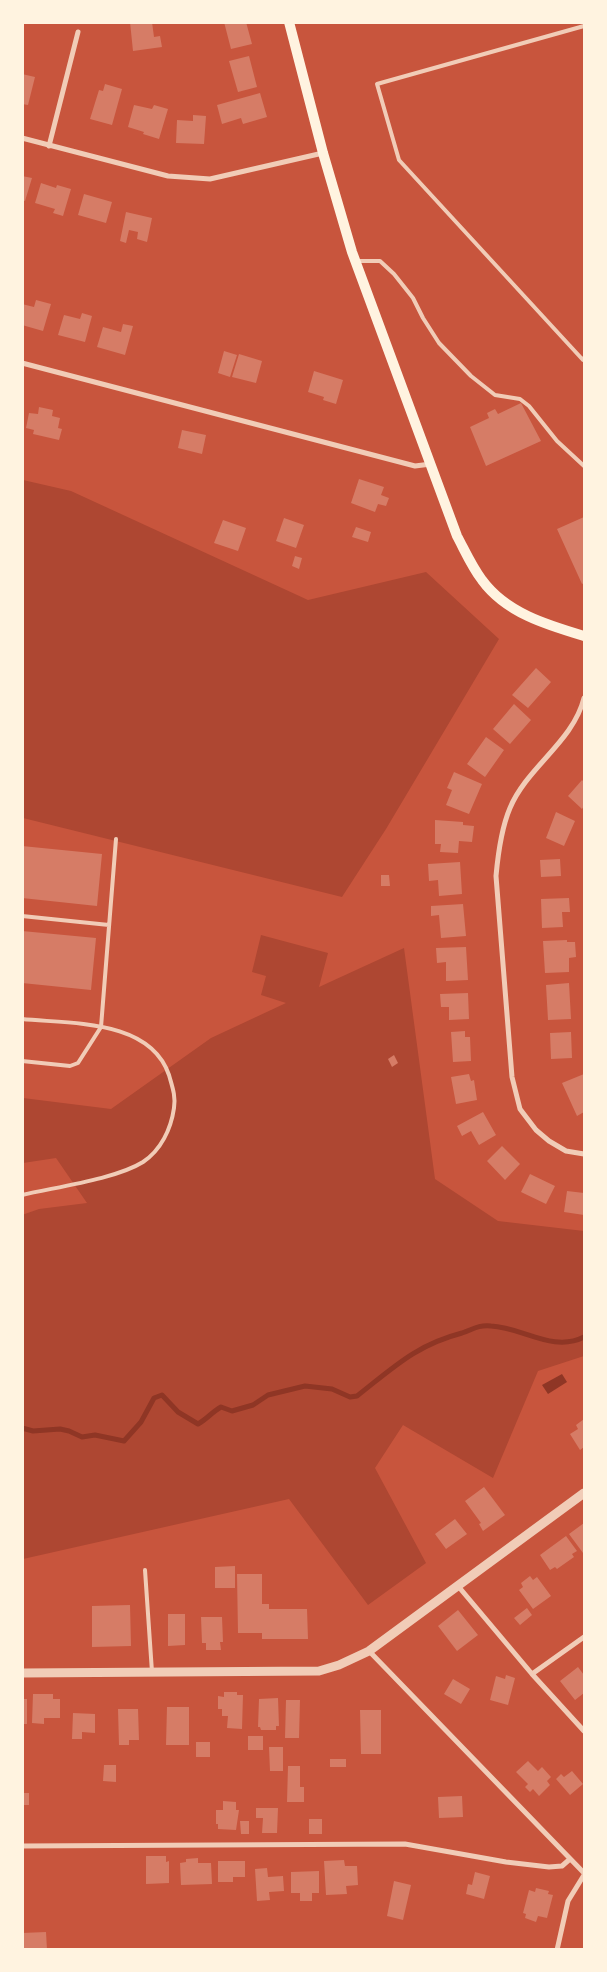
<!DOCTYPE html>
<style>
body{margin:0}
#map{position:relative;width:607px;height:1972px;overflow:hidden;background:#c8553d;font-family:Lora,serif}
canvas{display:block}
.frame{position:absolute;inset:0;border:24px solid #fff3e0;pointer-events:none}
</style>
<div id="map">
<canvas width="607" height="1972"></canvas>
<div class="frame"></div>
</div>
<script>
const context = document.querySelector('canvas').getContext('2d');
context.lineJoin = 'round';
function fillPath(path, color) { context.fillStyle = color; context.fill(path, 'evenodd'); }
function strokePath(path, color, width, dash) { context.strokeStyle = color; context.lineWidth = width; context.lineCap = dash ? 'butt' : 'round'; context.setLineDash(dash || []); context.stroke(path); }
fillPath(new Path2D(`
 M23 480 71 491 308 600 426 572 499 639 386 829 342 897 23 818Z
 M261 935 328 953 319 987 404 948 435 1179 498 1221 584 1231V1356L538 1371 493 1478 403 1425 375 1468 426 1563 368 1605 289 1499 23 1559 22 1215 39 1209 87 1203 56 1158 23 1163V1098L111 1109 211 1038 286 1003 261 995 266 976 252 972Z`), '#ae4732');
fillPath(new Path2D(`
 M562 1374 567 1382 548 1394 542 1385Z`), '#8f3625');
strokePath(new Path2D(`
 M22 1428 33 1431 60 1429 69 1431 82 1437 95 1435 124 1441 141 1422 154 1398 162 1395 178 1412 198 1424C207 1419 212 1412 221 1407L232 1411 253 1405 268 1395 305 1386 332 1389 350 1397 357 1396C394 1367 416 1345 462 1333 474 1329 477 1325 491 1326 522 1327 553 1353 584 1337`), '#8f3625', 5);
fillPath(new Path2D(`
 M130 22H152L154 37 160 36 162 47 133 51Z
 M224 22H246L252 44 231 49Z
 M249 56 257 87 238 92 229 61Z
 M22 74 35 77 28 105 22 104Z
 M105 84 122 89 112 125 90 119 99 90 103 91Z
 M260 93 267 117 243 124 241 118 222 124 217 105Z
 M134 105 152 109 154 105 168 109 159 139 143 134 144 132 128 127Z
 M193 115 206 116 204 144 176 143 177 120 193 121Z
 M22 176 32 178 25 201 22 200Z
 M41 183 56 188 57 185 71 189 63 216 53 213 55 209 35 203Z
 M84 194 112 202 106 223 78 215Z
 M126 212 152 218 147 242 137 239 138 232 129 230 126 243 120 241Z
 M36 300 51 304 43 331 22 325V304L34 307Z
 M82 313 92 316 85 342 58 335 64 315 80 319Z
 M123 324 133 326 125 355 97 347 103 327 121 332Z
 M224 351 237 355 230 377 218 373Z
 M239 354 262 361 256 383 232 377Z
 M314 371 343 380 336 404 323 400 324 397 308 392Z
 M521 403 541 441 486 466 470 427 489 418 487 413 495 409 498 414Z
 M39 407 53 410 52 416 60 418 58 428 62 429 59 440 33 434 34 430 26 428 29 413 38 414Z
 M182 430 206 435 202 454 178 448Z
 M359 479 384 487 381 495 389 498 386 506 378 504 375 512 351 503Z
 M584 517V583L582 584 557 529Z
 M284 518 304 525 296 548 276 541Z
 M223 520 246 528 238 551 214 543Z
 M356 527 371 532 368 542 352 537Z
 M295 556 302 558 299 569 292 566Z
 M536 668 551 682 528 708 512 695Z
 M514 704 531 720 510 744 493 729Z
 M486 737 504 750 485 777 467 764Z
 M454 772 482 784 469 814 446 805 452 790 447 788Z
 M582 780 584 782V806L582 809 568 796Z
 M556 812 575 821 564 846 546 838Z
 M435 820 463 822V825L474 826 472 842 459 841 458 853 440 852 441 844H435Z
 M22 846 102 854 97 906 22 898Z
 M560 859 561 876 541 877 540 860Z
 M460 862 462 894 439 896 438 880 429 881 428 864Z
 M381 875H389L390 886H381Z
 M569 898 570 912H562L563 927 542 928 541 899Z
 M463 904 466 936 441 938 439 915 431 916V906Z
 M22 931 96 938 91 990 22 983Z
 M567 940V942H575L576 957 569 958V972L545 973 543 941Z
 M466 947 468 980 446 981V962L437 963 436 948Z
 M569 983 571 1019 548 1020 546 985Z
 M468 993 469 1019 449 1020V1007H441L440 994Z
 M465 1031V1037H470L471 1061 453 1062 451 1032Z
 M571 1032 572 1058 551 1059 550 1033Z
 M394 1055 398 1063 392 1067 388 1059Z
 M469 1074 471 1081 474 1080 477 1100 456 1104 451 1077Z
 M584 1074V1112L577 1116 562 1083Z
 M483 1112 496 1135 479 1145 471 1131 462 1136 457 1126Z
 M502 1146 520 1164 505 1180 487 1161Z
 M530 1174 555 1186 546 1204 521 1192Z
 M567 1191 584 1193V1215L564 1212Z
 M584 1419V1447L580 1450 570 1434 578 1429 576 1425Z
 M484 1487 505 1515 483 1531 479 1524 481 1523 465 1501Z
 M455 1519 467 1534 446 1549 435 1534Z
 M584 1523V1552L583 1553 569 1534Z
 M566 1536 577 1551 572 1554 574 1557 557 1569 555 1567 550 1570 540 1555Z
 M235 1566V1588H215V1567Z
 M237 1574H262V1604H269V1609H307L308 1639H262V1633H238Z
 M530 1576 533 1580 537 1577 551 1596 533 1609 519 1590 523 1587 521 1583Z
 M130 1605 131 1646 92 1647V1606Z
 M527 1608 532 1615 520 1625 514 1618Z
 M458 1610 478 1635 457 1651 438 1626Z
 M168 1614H185V1645L168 1646Z
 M201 1617H222L223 1642H220L221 1650H206V1643H202Z
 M578 1667 584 1675V1693L575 1700 560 1681Z
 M506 1675 515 1678 508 1705 490 1700 496 1676 505 1679Z
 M453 1679 470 1689 461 1704 444 1694Z
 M224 1692H237V1695H243L242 1729 227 1728 228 1716H222V1709H218V1696L224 1697Z
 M33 1694H53V1699H60V1718H44V1724L32 1723Z
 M278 1698 279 1726H276V1730H261L260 1727H258L259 1699Z
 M22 1699H27V1724H22Z
 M286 1700H300L299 1738H285Z
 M167 1707H189V1745H166Z
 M118 1709H138L139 1740H129V1745H119Z
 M360 1710H381V1754H361Z
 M73 1713 95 1714V1733L82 1732V1739H72Z
 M248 1736H263V1750H248Z
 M196 1742H210V1757H196Z
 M269 1747H283V1771H270Z
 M330 1759H346V1767H330Z
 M528 1761 538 1771 542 1767 551 1777 547 1781 550 1785 539 1796 533 1789 530 1792 525 1787 528 1784 516 1772Z
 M104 1765H116V1782L103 1781Z
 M288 1766H300V1787H304V1802H287Z
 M572 1771 583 1784 570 1795 556 1779 561 1774 564 1777Z
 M22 1793H29V1805H22Z
 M462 1796 463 1817 439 1818 438 1797Z
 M223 1801 236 1802V1810H239L236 1830 218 1829V1824H216V1810H223Z
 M256 1808H278L277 1833H262L263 1818H256Z
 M309 1819H322V1834H309Z
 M240 1821H249V1834H241Z
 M146 1856H166V1862L169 1861V1883L146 1884Z
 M198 1858V1863H211L212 1884 181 1885 180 1863 186 1862V1859Z
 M344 1860 345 1866H357L358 1885 346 1886 347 1894 326 1895 324 1861Z
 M218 1861H245V1877H233V1882H218Z
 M267 1868 268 1877 283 1876 284 1891 269 1892 270 1900 257 1901 255 1869Z
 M319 1871V1893H312V1901H300V1893H291V1872Z
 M475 1872 490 1876 484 1899 466 1894 468 1884 472 1885Z
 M394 1881 411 1885 403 1920 387 1916Z
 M536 1888 549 1891 548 1894 553 1895 547 1918 538 1916 536 1922 525 1918 526 1914 523 1913 529 1890 535 1892Z
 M46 1932 47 1950H22V1933Z`), '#d67c66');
strokePath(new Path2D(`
 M584 26 377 84 399 160 583 360 584 358
 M357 261H380L394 274 413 298 423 318 439 343 471 376 495 395 520 399 529 406 557 441 584 466
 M22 916 109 925
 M22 1019C71 1024 150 1019 169 1075 172 1086 176 1096 174 1108 171 1129 161 1150 143 1162 116 1179 56 1187 22 1195
 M22 1061 70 1066 78 1063 101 1027 116 839
 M145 1570 152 1672`), '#f1ccb7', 4);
strokePath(new Path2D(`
 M22 138 168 176 210 179 323 153
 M49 146 78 32
 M22 363 415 466 431 464
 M584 698C573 742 527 767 510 808 501 829 498 854 496 876L512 1077 520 1109 536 1130 549 1141 566 1151 584 1154
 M458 1586 532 1674 584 1731
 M369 1651 584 1873
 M532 1674 584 1637
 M22 1846 405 1844 506 1862 549 1867 562 1866 570 1859
 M557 1950 568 1901 584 1875`), '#f1ccb7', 5);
strokePath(new Path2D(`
 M22 1673 319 1671 339 1665 369 1651 584 1493`), '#f1ccb7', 9);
strokePath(new Path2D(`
 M289 22 323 153 352 252 457 536C465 551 472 567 482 580 506 613 547 625 584 636`), '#fff3e0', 10);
</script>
